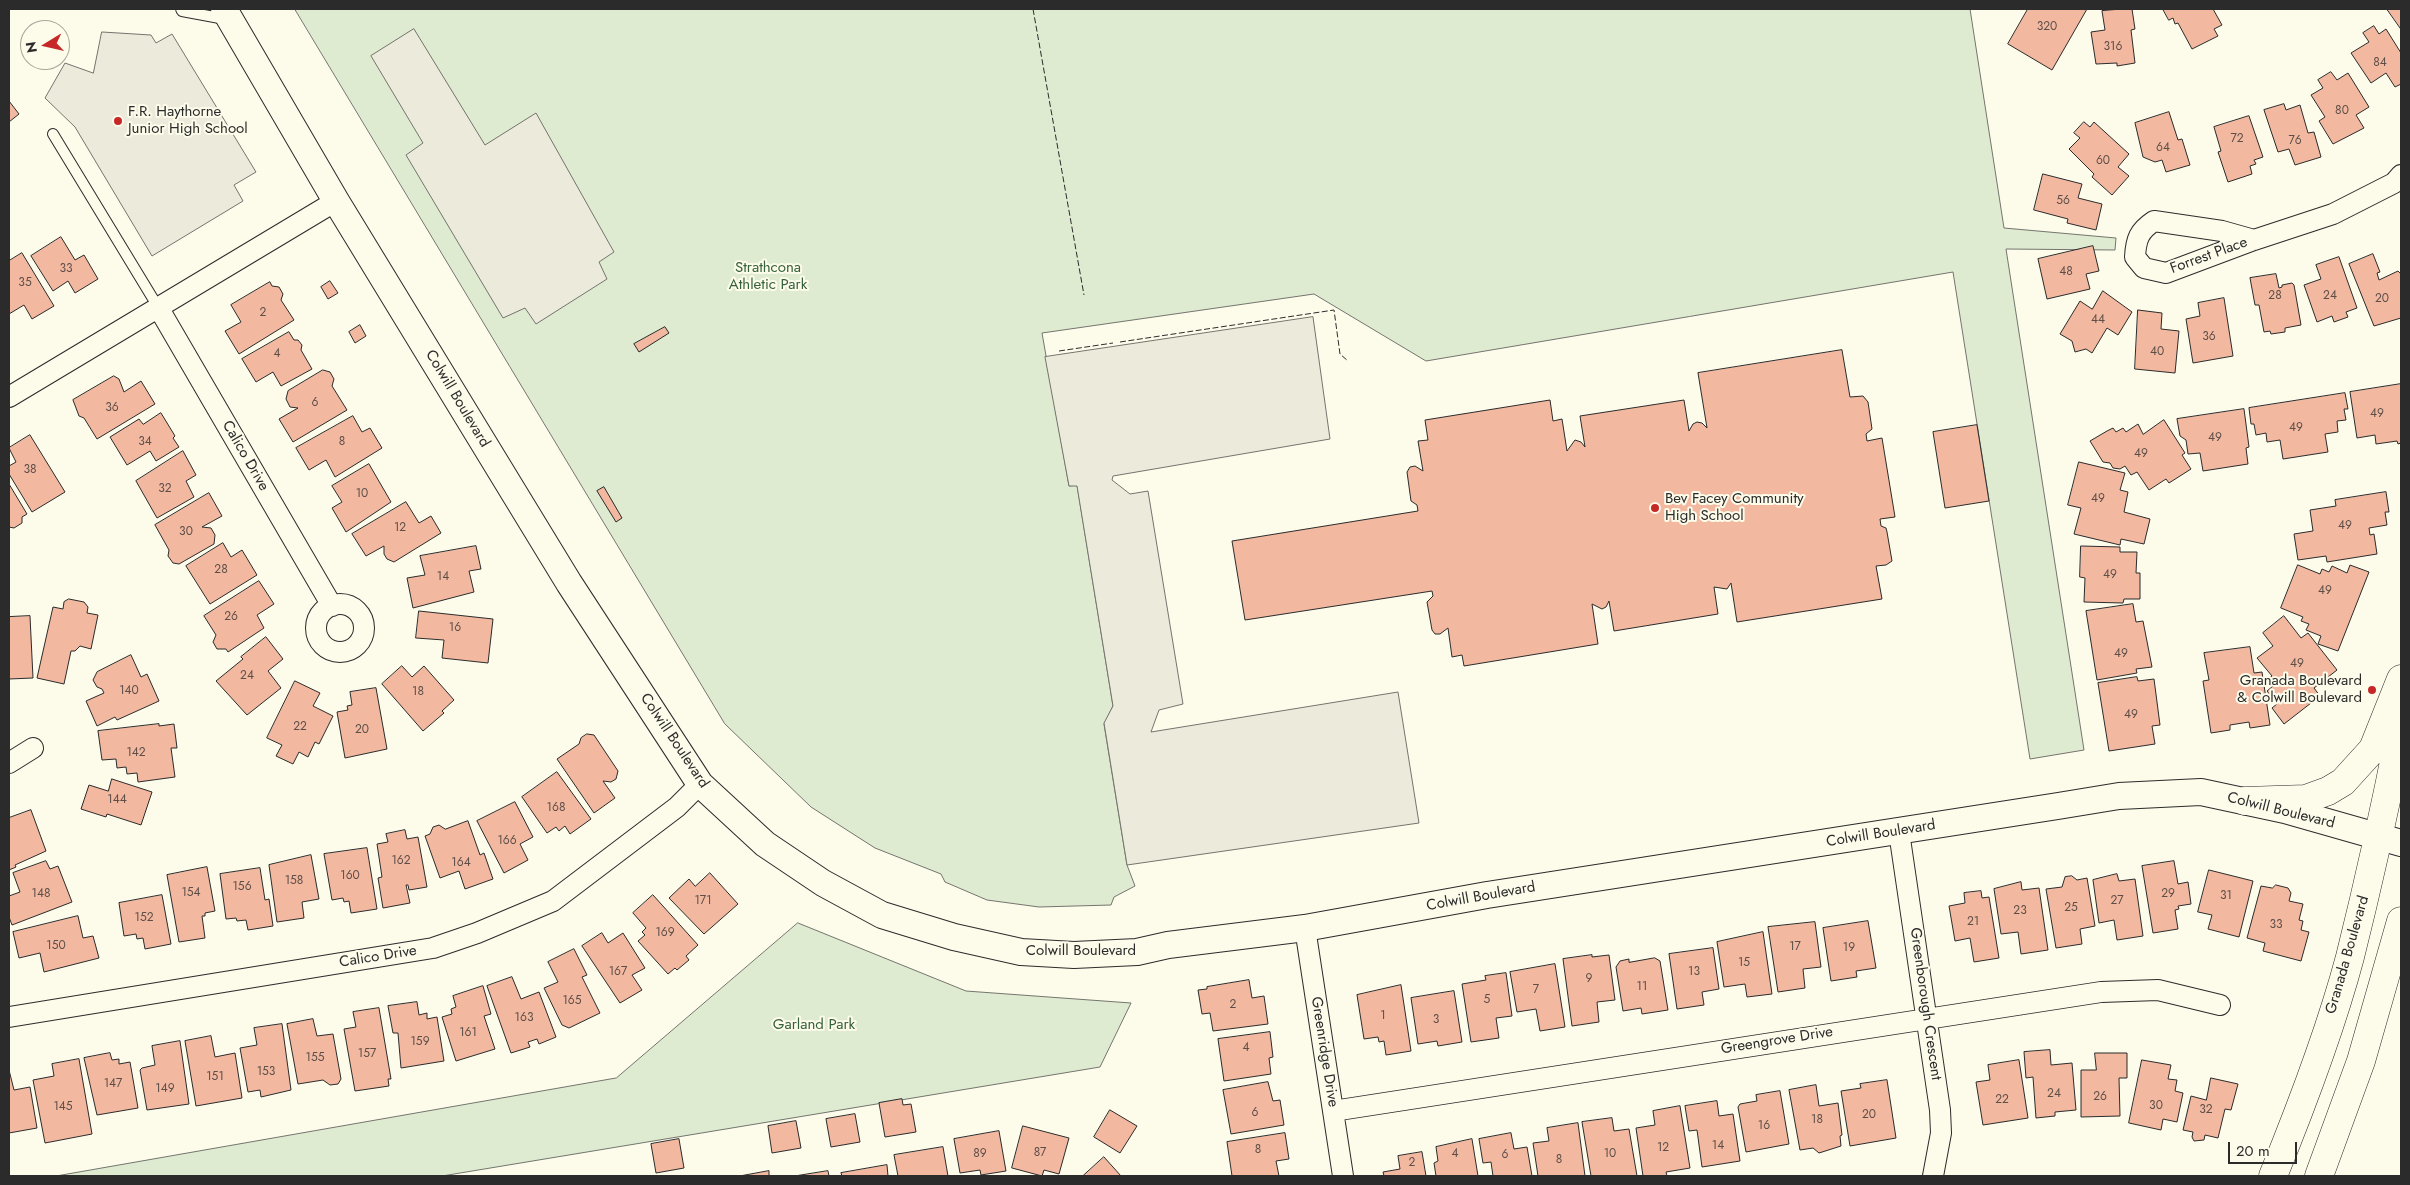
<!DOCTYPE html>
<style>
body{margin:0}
#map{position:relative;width:2410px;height:1185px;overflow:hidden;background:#fdfbea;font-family:Jost,sans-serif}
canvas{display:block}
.frame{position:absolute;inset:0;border:10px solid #2b2b2b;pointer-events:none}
.north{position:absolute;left:20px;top:20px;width:50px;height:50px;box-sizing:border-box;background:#fdfbea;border:1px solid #a9a89e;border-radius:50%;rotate:261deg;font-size:14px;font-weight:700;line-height:20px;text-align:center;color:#2b2b2b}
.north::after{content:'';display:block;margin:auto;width:18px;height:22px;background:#c62828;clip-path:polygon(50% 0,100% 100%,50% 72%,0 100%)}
.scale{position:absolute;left:2228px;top:1142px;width:69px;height:22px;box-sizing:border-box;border:2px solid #2b2b2b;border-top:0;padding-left:6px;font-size:15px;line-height:18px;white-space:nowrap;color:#2b2b2b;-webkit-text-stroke:4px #fdfbea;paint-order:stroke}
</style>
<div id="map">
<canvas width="2410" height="1185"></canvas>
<div class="frame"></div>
<div class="north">N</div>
<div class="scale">20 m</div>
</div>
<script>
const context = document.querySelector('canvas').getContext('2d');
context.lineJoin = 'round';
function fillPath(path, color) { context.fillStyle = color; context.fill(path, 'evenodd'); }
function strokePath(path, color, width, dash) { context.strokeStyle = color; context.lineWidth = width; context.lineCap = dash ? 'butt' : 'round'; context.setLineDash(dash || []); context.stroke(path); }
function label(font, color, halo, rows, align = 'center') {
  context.font = font + ' Jost,sans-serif'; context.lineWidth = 4; context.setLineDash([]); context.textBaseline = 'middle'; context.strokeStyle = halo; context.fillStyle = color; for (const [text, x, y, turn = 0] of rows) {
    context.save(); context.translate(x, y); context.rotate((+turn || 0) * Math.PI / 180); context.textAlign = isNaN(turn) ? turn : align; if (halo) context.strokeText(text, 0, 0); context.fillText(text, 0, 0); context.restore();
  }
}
const green = new Path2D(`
 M295 9H1970L2004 228 2116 238 2115 250 2006 249 2084 750 2030 759 1953 272 1426 361 1314 294 1042 333 1069 486 1077 485 1113 706 1104 724 1127 865 1135 886 1114 897 1111 905 1039 907 987 900 945 882 941 874 875 848 811 807 725 724Z
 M798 923 966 991 1131 1003 1100 1067 442 1176H56L616 1078Z`);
fillPath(green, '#deebd1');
strokePath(green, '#74746e', 1);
const parking = new Path2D(`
 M414 29 485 145 536 113 614 252 599 262 607 279 536 324 525 308 503 318 406 155 423 143 371 56Z
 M102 32 151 35 156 43 172 34 256 172 234 185 243 201 152 256 75 127 45 98 65 63 93 73Z
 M1313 317 1330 439 1113 476 1112 480 1130 494 1148 491 1183 704 1159 710 1151 732 1398 692 1419 823 1127 865 1104 723 1113 706 1077 486H1069L1045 357Z`);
fillPath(parking, '#eceadb');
strokePath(parking, '#74746e', 1);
const building = new Path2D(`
 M2028 9H2087L2052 70 2008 44Z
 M2122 9H2132L2135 29 2131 30 2135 63 2117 66V63L2096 64 2091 32 2105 30 2102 11Z
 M2163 9H2213L2222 25 2214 29 2218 36 2192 49 2178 23 2175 24 2173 18 2169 20Z
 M2387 9H2401V29Z
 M2374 26 2379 34 2386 29 2401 53V84L2395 87 2386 73 2371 83 2351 53 2369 42 2363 33Z
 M2331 72 2337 80 2348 73 2369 107 2356 115 2364 128 2333 144 2319 121 2325 117 2311 95 2323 88 2318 80Z
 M9 101 19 114 9 122Z
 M2284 104 2286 110 2300 105 2308 133 2314 132 2321 157 2295 165 2289 149 2278 152 2264 110Z
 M2169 112 2178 140 2182 139 2190 165 2166 172 2162 160 2155 162 2143 157 2135 123Z
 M2249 116 2263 157 2254 160 2256 164 2250 166 2252 174 2228 182 2218 152 2221 151 2214 127Z
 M2084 122 2090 127 2094 122 2129 154 2118 167 2129 176 2112 195 2092 177 2094 174 2069 149 2080 138 2074 133Z
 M2043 174 2082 184 2078 198 2102 204 2096 230 2067 223 2068 219 2034 210Z
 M61 237 75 260 84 255 98 279 75 293 68 281 53 291 31 256Z
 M2093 246 2099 271 2086 274 2090 289 2047 299 2038 259Z
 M22 253 54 306 32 319 24 305 9 314V261Z
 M2373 254 2380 272 2377 273 2379 280 2398 271 2401 274V318L2374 326 2349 264Z
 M2339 257 2357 308 2346 312 2348 317 2334 322 2332 316 2317 322 2304 285 2321 279 2316 265Z
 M2276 274 2279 288 2282 287V285L2292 283 2294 285 2301 325 2285 328V332L2271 334 2270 331 2264 332 2259 305H2255L2250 278Z
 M330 281 338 293 328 299 321 287Z
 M270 282 272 286 279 287 283 294 281 300 294 320 239 354 225 331 241 322 231 305Z
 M2103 291 2132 312 2118 335 2107 328 2092 353 2086 349 2075 352 2072 341 2060 334 2080 301 2092 309Z
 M2224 298 2233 356 2193 363 2186 319 2200 316 2198 303Z
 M2138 310 2162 313 2161 329 2179 331 2175 373 2135 369Z
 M360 325 366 336 355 343 349 332Z
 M665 327 669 333 639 352 634 344Z
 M289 332 294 340H298L302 345 301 350 312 369 281 386 273 372 256 382 242 359Z
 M1842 350 1850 397 1863 396 1868 402 1872 429 1866 434 1867 441 1882 438 1895 517 1880 519 1881 526 1886 528 1887 532 1892 561 1886 565 1876 566 1882 599 1737 622 1731 583 1727 589 1714 587 1718 614 1614 631 1609 601 1606 607 1602 609 1592 604 1598 644 1464 666 1462 655 1452 657 1448 628 1440 634H1435L1432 630 1427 602 1433 596 1432 591 1245 620 1232 541 1418 511 1417 505 1411 501 1407 472 1410 467 1415 466 1423 471 1418 441 1428 440 1425 420 1550 400 1553 421 1562 419 1567 451 1575 440 1581 442 1585 447 1580 416 1684 400 1689 431 1693 424 1697 422 1702 423 1707 428 1698 373Z
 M323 370 330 372 334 379 332 386 347 410 293 442 279 419 298 408 290 407 286 399 288 391Z
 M114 376 119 379 124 392 141 381 155 404 97 439 84 418 79 416 73 400Z
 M2401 384V443L2398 444 2397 441 2376 444 2375 435 2357 438 2350 392Z
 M2345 393 2348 409H2344L2346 420 2337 421 2338 432 2325 434 2328 452 2283 459 2280 440 2267 442 2266 433 2256 435 2254 424H2251L2249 408Z
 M2244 409 2249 447 2246 448 2248 464 2203 471 2200 453 2188 454 2186 440 2180 436 2177 419Z
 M161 413 175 436 173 438 179 447 156 461 150 451 127 465 110 437 139 419 143 424Z
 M353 416 362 432 370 428 382 448 335 477 326 460 309 470 296 448Z
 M2164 420 2185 453 2182 455 2191 469 2169 483 2166 479 2149 490 2137 472 2131 475 2125 466 2120 469 2113 468 2110 463 2103 462 2090 441 2107 431 2113 428 2116 432 2123 428 2126 432 2138 424 2143 434Z
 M1977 425 1989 501 1945 508 1933 432Z
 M30 435 65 492 32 512 9 474V466L16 462 9 448Z
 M183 451 196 475 186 481 194 497 157 518 136 481Z
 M2079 462 2125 473 2120 490 2128 492 2124 512 2150 519 2144 544 2121 539 2120 545 2074 534 2081 508 2068 505Z
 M369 464 391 502 346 532 332 508 342 502 332 486Z
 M9 484 27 514 22 517V523L14 528 9 527Z
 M604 487 622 518 616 522 597 491Z
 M2386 492 2389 512H2385L2387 525 2369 528 2370 535 2374 534 2377 554 2327 562 2326 556 2298 560 2294 534 2313 531 2310 510 2336 506 2335 500Z
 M209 493 222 516 202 527 211 528 215 535 214 544 179 564 173 563 168 556 169 550 155 525Z
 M406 502 419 523 431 516 441 533 394 562 387 559 384 554V546L366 556 352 534Z
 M223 543 231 557 242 550 257 575 210 604 186 566Z
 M476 546 481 569 469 571 474 592 413 608 407 578 425 575 420 556Z
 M2081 546 2120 547V552H2137L2136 573H2140V599H2124L2123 603 2084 602 2085 578 2080 577Z
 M2298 565 2320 574 2322 569 2329 572 2332 566 2347 573 2350 565 2369 572 2338 651 2318 644 2321 636 2306 630 2309 624 2301 621 2303 617 2281 608Z
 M259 581 274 604 257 615 264 628 228 652 226 649H217L213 642 216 635 204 616Z
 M69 599 84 602 88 607 87 613 98 615 91 649 80 646 75 651H71L64 684 37 678 53 607 63 609 64 602Z
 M2133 604 2136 622 2143 621 2152 667 2136 669 2137 673 2097 680 2086 611Z
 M419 611 493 619 488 663 442 658 444 640 416 638Z
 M30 616 33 678 9 679V617Z
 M2284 616 2301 638 2308 633 2337 670 2314 688 2320 696 2284 724 2272 708 2277 704 2267 691 2273 686 2268 679 2272 676 2257 658 2273 646 2263 633Z
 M266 637 283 659 268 671 281 688 247 715 216 681 243 659 241 657Z
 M2250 647 2254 673 2262 672 2270 725 2250 728 2249 722 2230 725V730L2211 733 2203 681 2209 680 2204 653Z
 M131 655 141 677 147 674 159 701 117 720 115 717 97 726 86 701 104 693 102 689 97 687 93 680 97 672Z
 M402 666 412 677 424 666 454 700 442 711 444 713 423 731 382 684Z
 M2137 677 2138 681 2154 679 2160 725 2152 726 2155 744 2109 751 2098 683Z
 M295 681 320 693 313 706 333 716 319 744 315 742 308 757 299 752 293 764 276 756 282 745 267 738Z
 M376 688 387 749 345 758 337 712 348 710 347 706 352 705 350 692Z
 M159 724V726L174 724 177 748H171L175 777 138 782 137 773 127 774 126 767 117 768 116 759 102 760 98 731Z
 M587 734 594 735 618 771 616 779 611 782 603 781 615 798 594 813 557 759 579 744 581 738Z
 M557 772 591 819 570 834 565 826 559 831 556 827 547 833 522 797Z
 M112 779 152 792 141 825 107 814 106 817 81 809 89 785 108 791Z
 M515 802 533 837 520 844 528 860 504 873 477 821Z
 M31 810 46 851 15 865 16 867 9 870V818Z
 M468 821 480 855 484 853 493 879 465 889 459 871 440 878 425 836 430 834 433 827 439 825 445 829Z
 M405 830 407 839 418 837 427 887 409 890 408 885H406L410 903 383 908 378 878 382 877 377 844 388 842 386 834Z
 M367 848 377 909 351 913 349 901 344 902 343 898 332 900 324 854Z
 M311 855 319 899 302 902 304 918 277 922 269 865Z
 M46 861 50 869 58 866 72 902 12 925 9 917V896L20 892 13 873Z
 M2174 861 2178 884 2188 882 2191 904 2178 906 2179 909 2175 910 2178 929 2153 933 2142 866Z
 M207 867 215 911 205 913V916H202L205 938 179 942 167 875Z
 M260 868 265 900 269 899 273 926 248 930 246 920 237 921 236 918 226 919 220 874Z
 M2209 870 2253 881 2239 937 2208 929 2212 915 2198 912Z
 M710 873 738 904 704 934 669 898 689 879 695 886Z
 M2117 874 2119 881 2135 879 2143 936 2117 940 2114 920 2099 923 2093 880Z
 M2072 876 2077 880 2087 878 2095 926 2080 929 2082 944 2056 948 2046 889 2062 887 2065 877Z
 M2021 882 2022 890 2039 888 2048 950 2021 954 2018 932 2001 934 1994 889Z
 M2276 885 2288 888 2291 893 2289 901 2303 904 2299 920 2303 921 2301 930 2309 932 2301 961 2263 951 2265 943 2247 938 2261 886 2272 888Z
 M1981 891 1982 898 1989 897 1999 958 1974 962 1970 938 1955 941 1949 906 1965 903 1964 893Z
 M162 895 171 944 145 949 143 938 137 939 136 934 124 936 119 903Z
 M653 895 698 945 686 956 689 960 677 970 675 968 668 974 638 941 645 935 642 932 646 928 633 913Z
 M78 916 83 938 93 936 99 958 44 972 40 953 19 958 13 932Z
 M1868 921 1876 968 1856 971 1857 977 1831 981 1823 928Z
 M1815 922 1821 967 1803 969 1805 988 1778 992 1768 927Z
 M1763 932 1772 994 1747 997 1745 984 1724 987 1717 942Z
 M602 933 608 943 623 933 645 968 632 975 642 990 620 1003 582 946Z
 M1713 948 1719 989 1702 992 1704 1005 1677 1009 1669 954Z
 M574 949 587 975 582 977 600 1013 569 1028 562 1025 544 988 558 982 548 962Z
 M1592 955V957L1609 955 1615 1000 1597 1002 1599 1022 1572 1026 1563 959Z
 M1655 958 1660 961 1668 1010 1642 1014 1641 1008 1623 1011 1616 967 1620 961 1629 959V962Z
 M1555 964 1565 1027 1540 1031 1536 1009 1517 1012 1510 972Z
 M1506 973 1512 1016 1496 1018 1499 1038 1471 1042 1462 984 1486 980 1485 976Z
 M512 977 521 999 539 992 556 1037 539 1044 537 1039 528 1042 530 1047 511 1053 487 986Z
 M1249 980 1252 998 1264 996 1268 1024 1213 1031 1210 1013 1202 1014 1198 990 1207 989V987Z
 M1401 985 1411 1051 1386 1055 1384 1041 1379 1042 1378 1037 1364 1039 1357 995Z
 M483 986 491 1014 484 1016 495 1049 456 1061 442 1017 452 1014 451 1009 456 1007 453 996Z
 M1454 991 1462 1042 1438 1046 1437 1041 1418 1044 1411 998Z
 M417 1002 419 1015 427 1013V1019L437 1017 444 1061 401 1068 398 1033H393L388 1006Z
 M379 1008 391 1079H388L389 1086 355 1091 344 1029 356 1027 353 1012Z
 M313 1019 317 1036 333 1034 341 1079 338 1084 330 1085 323 1080 298 1084 287 1024Z
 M282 1024 291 1090 261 1097 260 1090 248 1092 240 1048 257 1045 254 1028Z
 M1270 1032 1273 1057 1269 1058 1271 1074 1224 1081 1218 1039Z
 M211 1036 215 1057 235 1053 242 1098 196 1106 185 1041Z
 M180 1041 189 1104 147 1110 140 1070 142 1068 155 1065 152 1046Z
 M2050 1050 2051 1065 2072 1063 2076 1110 2055 1112V1116L2036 1118 2033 1077 2026 1078 2024 1052Z
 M110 1053 112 1060 119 1059V1064L130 1062 138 1108 97 1115 84 1058Z
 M2095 1053H2127V1078H2119L2120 1116 2081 1117V1070H2096Z
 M79 1059 92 1134 45 1143 33 1080 54 1076 52 1064Z
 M2019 1060 2028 1118 1983 1125 1976 1082 1990 1080 1988 1065Z
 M2142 1060 2171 1065 2168 1079 2177 1080 2175 1091 2183 1093 2177 1122 2163 1119 2161 1130 2129 1123Z
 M9 1070 14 1090 30 1087 37 1128 9 1133Z
 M2211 1078 2238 1084 2231 1110 2225 1109 2218 1138 2205 1135 2204 1140 2194 1141 2192 1137 2193 1132 2183 1130 2191 1096 2206 1100Z
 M1887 1080 1896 1138 1850 1146 1841 1091 1861 1088 1860 1084Z
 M1268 1082 1273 1101 1280 1100 1284 1125 1231 1134 1223 1090Z
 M1816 1085 1819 1106 1838 1103 1842 1135 1840 1136 1841 1146 1819 1153 1813 1148 1800 1150 1789 1090Z
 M1780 1091 1789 1144 1746 1152 1738 1107 1740 1104 1757 1101 1756 1095Z
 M902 1099 903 1105 911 1104 916 1132 885 1137 879 1103Z
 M1717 1101 1719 1116 1733 1114 1740 1161 1702 1167 1697 1130 1689 1131 1685 1106Z
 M1680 1106 1690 1168 1666 1172 1667 1176H1643L1636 1128 1655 1125 1653 1111Z
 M1110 1110 1137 1126 1120 1153 1094 1137Z
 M855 1114 860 1142 831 1147 826 1119Z
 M1612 1118 1614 1131 1629 1129 1637 1176H1591L1582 1122Z
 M796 1121 801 1148 772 1153 768 1126Z
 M1578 1123 1585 1176H1538L1533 1143 1549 1141 1547 1128Z
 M1023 1126 1069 1138 1059 1174 1044 1170 1042 1176 1012 1168Z
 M999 1131 1006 1171 981 1175 980 1170 960 1173 954 1139Z
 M1285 1133 1289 1159 1276 1161 1279 1176H1232L1227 1142Z
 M1511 1133 1514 1149 1527 1147 1532 1176H1493L1491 1162 1483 1163 1479 1139Z
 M679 1139 684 1168 656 1173 651 1144Z
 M1472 1139 1478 1176H1436L1434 1163 1438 1161 1436 1147Z
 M943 1147 948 1176H898L894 1155Z
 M1422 1152 1426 1176H1384L1383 1172 1400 1169 1398 1156Z
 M1104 1157 1121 1176H1083Z
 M887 1165 888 1176H842L841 1173Z
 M769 1171V1176H740Z
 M828 1171 829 1176H795Z`);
fillPath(building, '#f2b8a0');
strokePath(building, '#2b2b2b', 1);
const service = new Path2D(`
 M181 9 182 11 225 19
 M53 134 158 307`);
const minor = new Path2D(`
 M2254 240 2222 231 2154 221C2139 231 2136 239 2135 257L2144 268 2166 273 2254 240 2333 214 2394 183 2401 175
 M158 307 332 606
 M9 397 336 201
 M316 628a24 24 0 1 1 48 0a24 24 0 1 1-48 0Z
 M9 763 33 748
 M1899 832 1940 1110 1941 1133 1933 1176
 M1305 928 1343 1176
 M9 1017 433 948 477 933 553 901 677 807 700 784
 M1333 1111 2101 992 2158 990 2220 1005`);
const tertiary = new Path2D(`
 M224 9 336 201 569 583 700 784 765 844 823 883 882 915 954 937 1021 952 1074 955 1137 952 1168 945 1305 928 1487 895 2058 806 2119 796 2201 792 2285 810 2401 843`);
const secondary = new Path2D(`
 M2245 801 2306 799 2328 791 2343 782 2373 749 2401 679
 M2273 1176C2302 1105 2330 1032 2350 957 2369 881 2386 804 2401 727
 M2319 1176 2361 1061 2401 921`);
strokePath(service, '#2b2b2b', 12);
strokePath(minor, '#2b2b2b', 22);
strokePath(tertiary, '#2b2b2b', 28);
strokePath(secondary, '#2b2b2b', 29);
strokePath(service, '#fdfbea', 10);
strokePath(minor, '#fdfbea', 20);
strokePath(tertiary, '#fdfbea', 26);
strokePath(secondary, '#fdfbea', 28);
strokePath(new Path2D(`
 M1033 9 1084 295
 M1120 342 1334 310 1340 354 1348 361
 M1059 351 1113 343`), '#2b2b2b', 1, [6, 2.5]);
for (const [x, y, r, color] of [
 [118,121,5,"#c62828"],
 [1655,508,5,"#c62828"],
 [2372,690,5,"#c62828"]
]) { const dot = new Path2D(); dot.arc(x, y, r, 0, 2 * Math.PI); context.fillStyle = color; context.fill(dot); strokePath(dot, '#fdfbea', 2); }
label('12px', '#5d4e48', null, [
 ["320",2047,27],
 ["316",2113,47],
 ["84",2380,63],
 ["80",2342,111],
 ["72",2237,139],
 ["76",2295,141],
 ["64",2163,148],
 ["60",2103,161],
 ["56",2063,201],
 ["33",66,269],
 ["48",2066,272],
 ["35",25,283],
 ["28",2275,296],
 ["24",2330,296],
 ["20",2382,299],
 ["2",263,313],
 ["44",2098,320],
 ["36",2209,337],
 ["40",2157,352],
 ["4",277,354],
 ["6",315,403],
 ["36",112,408],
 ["49",2377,414],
 ["49",2296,428],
 ["49",2215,438],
 ["34",145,442],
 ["8",342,442],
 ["49",2141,454],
 ["38",30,470],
 ["32",165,489],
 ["10",362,494],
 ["49",2098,499],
 ["49",2345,526],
 ["12",400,528],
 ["30",186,532],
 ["28",221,570],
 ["49",2110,575],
 ["14",443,577],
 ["49",2325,591],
 ["26",231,617],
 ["16",455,628],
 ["49",2121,654],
 ["49",2297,664],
 ["24",247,676],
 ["140",129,691],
 ["18",418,692],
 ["49",2131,715],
 ["22",300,727],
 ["20",362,730],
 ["142",136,753],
 ["144",117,800],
 ["168",556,808],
 ["166",507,841],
 ["162",401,861],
 ["164",461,863],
 ["160",350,876],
 ["158",294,881],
 ["156",242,887],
 ["154",191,893],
 ["148",41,894],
 ["29",2168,894],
 ["31",2226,896],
 ["171",703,901],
 ["27",2117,901],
 ["25",2071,908],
 ["23",2020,911],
 ["152",144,918],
 ["21",1973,922],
 ["33",2276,925],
 ["169",665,933],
 ["150",56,946],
 ["17",1795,947],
 ["19",1849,948],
 ["15",1744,963],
 ["167",618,972],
 ["13",1694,972],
 ["9",1589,979],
 ["11",1642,987],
 ["7",1536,990],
 ["5",1487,1000],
 ["165",572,1001],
 ["2",1233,1005],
 ["1",1383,1016],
 ["163",524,1018],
 ["3",1436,1020],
 ["161",468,1033],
 ["159",420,1042],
 ["4",1246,1048],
 ["157",367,1054],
 ["155",315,1058],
 ["153",266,1072],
 ["151",215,1077],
 ["147",113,1084],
 ["149",165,1089],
 ["24",2054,1094],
 ["26",2100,1097],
 ["22",2002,1100],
 ["30",2156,1106],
 ["145",63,1107],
 ["32",2206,1110],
 ["6",1255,1113],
 ["20",1869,1115],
 ["18",1817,1120],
 ["16",1764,1126],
 ["14",1718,1146],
 ["12",1663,1148],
 ["8",1258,1150],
 ["87",1040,1153],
 ["89",980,1154],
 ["4",1455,1154],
 ["10",1610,1154],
 ["6",1505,1155],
 ["8",1559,1160],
 ["2",1412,1163]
]);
label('15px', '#2b2b2b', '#fdfbea', [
 ["F.R. Haythorne",128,112],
 ["Junior High School",128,129],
 ["Bev Facey Community",1665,499],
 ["High School",1665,516],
 ["Granada Boulevard",2362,681,"right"],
 ["& Colwill Boulevard",2362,698,"right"]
], 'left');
label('15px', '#2b2b2b', '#fdfbea', [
 ["Forrest Place",2209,256,-20],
 ["Colwill Boulevard",457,399,59],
 ["Calico Drive",245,456,60],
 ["Colwill Boulevard",674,741,56],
 ["Colwill Boulevard",2281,811,14],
 ["Colwill Boulevard",1881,834,-9],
 ["Colwill Boulevard",1481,897,-10],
 ["Colwill Boulevard",1081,951],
 ["Granada Boulevard",2348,955,-74],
 ["Calico Drive",378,957,-9],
 ["Greenborough Crescent",1925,1004,82],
 ["Greengrove Drive",1777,1041,-9],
 ["Greenridge Drive",1324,1052,81]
]);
label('15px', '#34623c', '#fdfbea', [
 ["Strathcona",768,268],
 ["Athletic Park",768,285],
 ["Garland Park",814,1025]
]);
</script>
